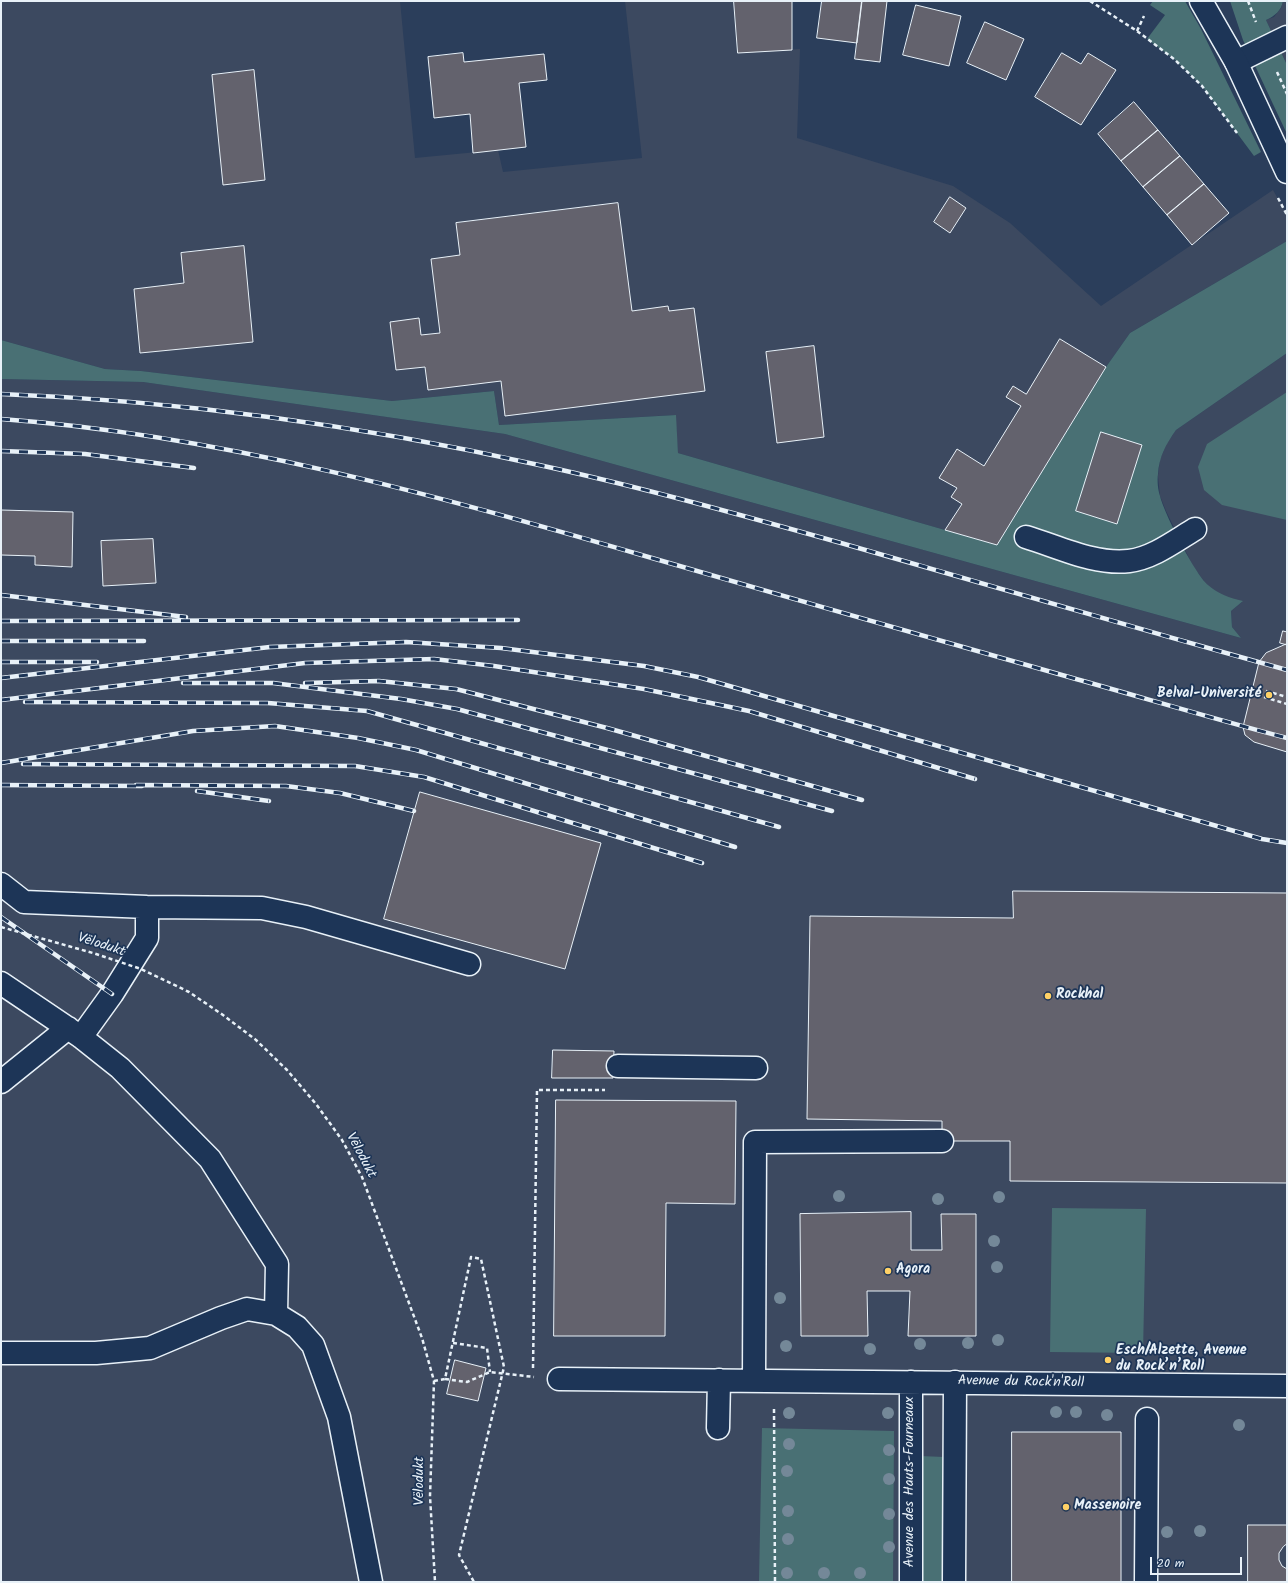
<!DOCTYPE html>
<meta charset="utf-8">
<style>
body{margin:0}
#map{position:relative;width:1288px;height:1583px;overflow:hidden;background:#2b3e5b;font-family:Kalam,sans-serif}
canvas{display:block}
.frame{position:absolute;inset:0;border:2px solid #e8f1f8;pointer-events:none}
.scale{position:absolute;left:1150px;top:1557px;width:92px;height:18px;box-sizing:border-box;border:2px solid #e8f1f8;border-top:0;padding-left:5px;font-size:12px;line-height:14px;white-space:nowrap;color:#e8f1f8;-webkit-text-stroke:3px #1d3557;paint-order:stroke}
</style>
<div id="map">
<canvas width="1288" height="1583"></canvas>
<div class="frame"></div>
<div class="scale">20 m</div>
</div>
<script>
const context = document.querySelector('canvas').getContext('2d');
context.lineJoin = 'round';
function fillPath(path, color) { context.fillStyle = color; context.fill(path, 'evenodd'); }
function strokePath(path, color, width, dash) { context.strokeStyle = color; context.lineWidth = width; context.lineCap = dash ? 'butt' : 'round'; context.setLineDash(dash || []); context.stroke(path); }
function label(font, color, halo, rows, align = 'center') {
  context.font = font + ' Kalam,sans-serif'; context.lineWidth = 3.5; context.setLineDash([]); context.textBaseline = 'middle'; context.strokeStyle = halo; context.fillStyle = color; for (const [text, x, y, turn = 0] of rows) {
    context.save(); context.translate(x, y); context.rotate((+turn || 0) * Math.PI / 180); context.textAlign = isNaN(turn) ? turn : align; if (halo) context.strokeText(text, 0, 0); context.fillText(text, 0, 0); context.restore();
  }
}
fillPath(new Path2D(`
 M1 1H400L415 158 498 150 503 172 642 158 625 1H734L738 53 800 49 797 138 953 186 1010 223 1101 306 1273 190 1287 215V241L1130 333 1106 367 997 545 678 453 675 415 499 425 494 391 392 401 141 371 105 369 1 340Z
 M1283 1H1287V65L1266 20 1274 17 1281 8Z
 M1287 353V1582H1V379L143 382 505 434 1241 638 1232 627 1231 611 1242 602 1225 598 1206 584 1193 566 1166 511 1160 496 1158 476 1160 459 1167 443 1176 430Z`), '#3c4960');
fillPath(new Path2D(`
 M1153 1H1185L1201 29 1261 152 1254 156 1202 86 1174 59 1147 39 1165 15 1150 5Z
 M1230 1H1283C1281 11 1275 16 1266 20L1287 65V134L1243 40Z
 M1287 241V353L1176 430C1166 444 1159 457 1158 474 1157 481 1158 490 1160 496 1164 513 1195 574 1208 585 1219 594 1229 598 1243 601L1231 611 1232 627 1241 638 505 434 143 382 1 379V340L105 369 141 371 392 401 494 391 499 425 676 415 678 453 997 545 1106 367 1130 333Z
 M1287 392V520L1222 505 1204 490 1198 467 1207 444Z
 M1052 1208 1146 1209 1143 1353 1050 1352Z
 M762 1428 894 1431 893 1582H759Z
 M920 1456 944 1457 945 1582H920Z`), '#497074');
const building = new Path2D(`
 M734 1H792V50L738 53Z
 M822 1H862L857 43 817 38Z
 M862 1H887L880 62 855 59Z
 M916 5 961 16 949 66 903 55Z
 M985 22 1024 39 1006 80 967 63Z
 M463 53 464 62 544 54 547 80 519 83 526 147 473 153 470 114 434 118 428 57Z
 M1062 53 1081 64 1088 53 1116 70 1081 125 1035 97Z
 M254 70 265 180 223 185 212 75Z
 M1134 102 1158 130 1121 161 1098 134Z
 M1158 130 1180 156 1143 187 1121 161Z
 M1180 156 1204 184 1167 215 1143 187Z
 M1204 184 1229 213 1192 245 1167 215Z
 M950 197 966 208 950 233 934 222Z
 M618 203 632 311 668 306 669 311 694 308 705 391 505 416 501 381 428 390 425 367 396 370 390 322 419 318 421 335 440 333 431 259 460 255 456 223Z
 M244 246 253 342 140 353 134 289 184 283 181 253Z
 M1060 339 1106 367 997 545 945 530 962 504 951 497 957 488 939 478 957 449 984 466 1021 406 1006 397 1013 386 1026 394Z
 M814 346 824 437 777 443 766 352Z
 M1101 432 1142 445 1117 524 1076 511Z
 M1 510 73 512 72 567 35 565V556L1 555Z
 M153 539 156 583 103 586 101 541Z
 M1283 631 1287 632V645L1280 643Z
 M1287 644V752L1254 742 1245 735 1243 727 1259 662 1266 653Z
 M420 792 601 843 565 969 384 919Z
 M1013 891 1287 893V1183L1010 1181V1141H942V1121L807 1119 810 916 1013 918Z
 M553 1050 614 1051 613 1078H552Z
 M556 1100 736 1101 735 1204 666 1203 665 1336H554Z
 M911 1212V1250H942L941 1214H976V1336H908L910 1291H867L868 1336H801L800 1214Z
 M455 1360 486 1368 478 1401 447 1394Z
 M1012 1432H1121V1582H1012Z
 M1248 1525H1287V1582H1248Z
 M1287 1544V1569L1282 1566 1279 1560V1553L1283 1547Z`);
fillPath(building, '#63626d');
strokePath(building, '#e8f1f8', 1);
const minor = new Path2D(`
 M1236 62 1287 37
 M1026 537C1059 547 1095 565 1129 561 1153 558 1175 541 1195 529
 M1 884 24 902 147 907 262 908 306 917 469 964
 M1 983 81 1037 120 1068 210 1159 277 1264 276 1314 297 1327 313 1345 339 1417 371 1582
 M81 1037 112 994 147 938V907
 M618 1066 756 1068
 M1 1082 68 1028
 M1 1353H96L150 1348 221 1318 247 1309 276 1314
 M559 1379 1287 1386
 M754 1380 755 1142 942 1141
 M718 1428 719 1380
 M911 1582V1382
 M954 1582 955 1382
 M1146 1582 1147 1419`);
const major = new Path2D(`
 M1201 1 1236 62 1287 172`);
strokePath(minor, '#e8f1f8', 25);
strokePath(major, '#e8f1f8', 25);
strokePath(new Path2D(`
 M1090 1 1137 31 1174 59 1202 86 1237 133
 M1248 1 1256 22
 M1137 31 1144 16
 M1277 72 1287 94
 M1278 198 1287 215
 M1266 691 1287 697
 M1264 697 1287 704
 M453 1343 487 1348 490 1372
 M533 1368 537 1090H605
 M445 1379 467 1382 490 1372 534 1377
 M774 1409 775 1582`), '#e8f1f8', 2.5, [4, 3]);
strokePath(minor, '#1d3557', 22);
strokePath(major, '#1d3557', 22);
const rail = new Path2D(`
 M1 394C182 401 363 426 539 465 641 487 741 515 841 543 990 585 1138 629 1287 670
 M1 419C221 435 435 495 645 556 786 597 928 637 1069 677 1141 697 1214 719 1287 738
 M1 451 85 454 194 468
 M1 595 186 617
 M1 621 518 620
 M1 641H144
 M1 662H97
 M1 678 270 647 406 642 501 648 644 666 698 677 1262 839 1287 843
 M183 683H273L401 699 457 709 832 811
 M305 683 379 681 456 689 607 728 862 800
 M1 700 305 663 434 659 494 666 644 689 749 711 975 779
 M25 702 268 703 367 711 779 827
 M1 763 193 731 275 726 358 738 416 750 735 847
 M23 764 355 766 424 777 702 863
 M1 785 142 786
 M136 785 286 786 340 793 414 811
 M197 791 269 801
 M1 917 112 994`);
strokePath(rail, '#e8f1f8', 4.5);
strokePath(rail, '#1d3557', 3, [9]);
strokePath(new Path2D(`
 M1 927 93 953 141 969 189 992 223 1015 256 1040 287 1070 316 1104 342 1140 362 1177 422 1338 434 1381 430 1496 435 1582
 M434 1381 445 1379 471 1257 481 1259 504 1367 459 1555 474 1582`), '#e8f1f8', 2.5, [4, 3]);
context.fillStyle = '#748898';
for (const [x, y] of [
 [839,1196],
 [999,1197],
 [938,1199],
 [994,1241],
 [997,1267],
 [780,1298],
 [998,1340],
 [968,1343],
 [920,1344],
 [786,1346],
 [870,1349],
 [1056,1412],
 [1076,1412],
 [789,1413],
 [888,1413],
 [1107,1415],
 [1239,1425],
 [789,1444],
 [889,1450],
 [787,1471],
 [889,1479],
 [788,1511],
 [889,1514],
 [1200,1531],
 [1167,1532],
 [788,1539],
 [889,1547],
 [787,1573],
 [824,1573],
 [860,1573]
]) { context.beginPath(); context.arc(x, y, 6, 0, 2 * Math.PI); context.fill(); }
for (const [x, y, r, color] of [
 [1269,695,4,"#ffd166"],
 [1048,996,4,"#ffd166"],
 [888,1271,4,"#ffd166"],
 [1108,1360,4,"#ffd166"],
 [1066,1507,4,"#ffd166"]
]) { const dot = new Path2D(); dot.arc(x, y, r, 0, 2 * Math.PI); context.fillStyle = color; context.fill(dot); strokePath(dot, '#1d3557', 1.5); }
label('bold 14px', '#e8f1f8', '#1d3557', [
 ["Belval-Université",1261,695,"right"],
 ["Rockhal",1056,996],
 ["Agora",896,1271],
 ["Esch/Alzette, Avenue",1116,1352],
 ["du Rock’n’Roll",1116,1368],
 ["Massenoire",1074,1507]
], 'left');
label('14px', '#e8f1f8', '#1d3557', [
 ["Vëlodukt",101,946,18],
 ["Vëlodukt",360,1156,62],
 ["Avenue du Rock'n'Roll",1021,1383,1],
 ["Vëlodukt",421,1481,-90],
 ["Avenue des Hauts-Fourneaux",911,1482,-90]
]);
</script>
